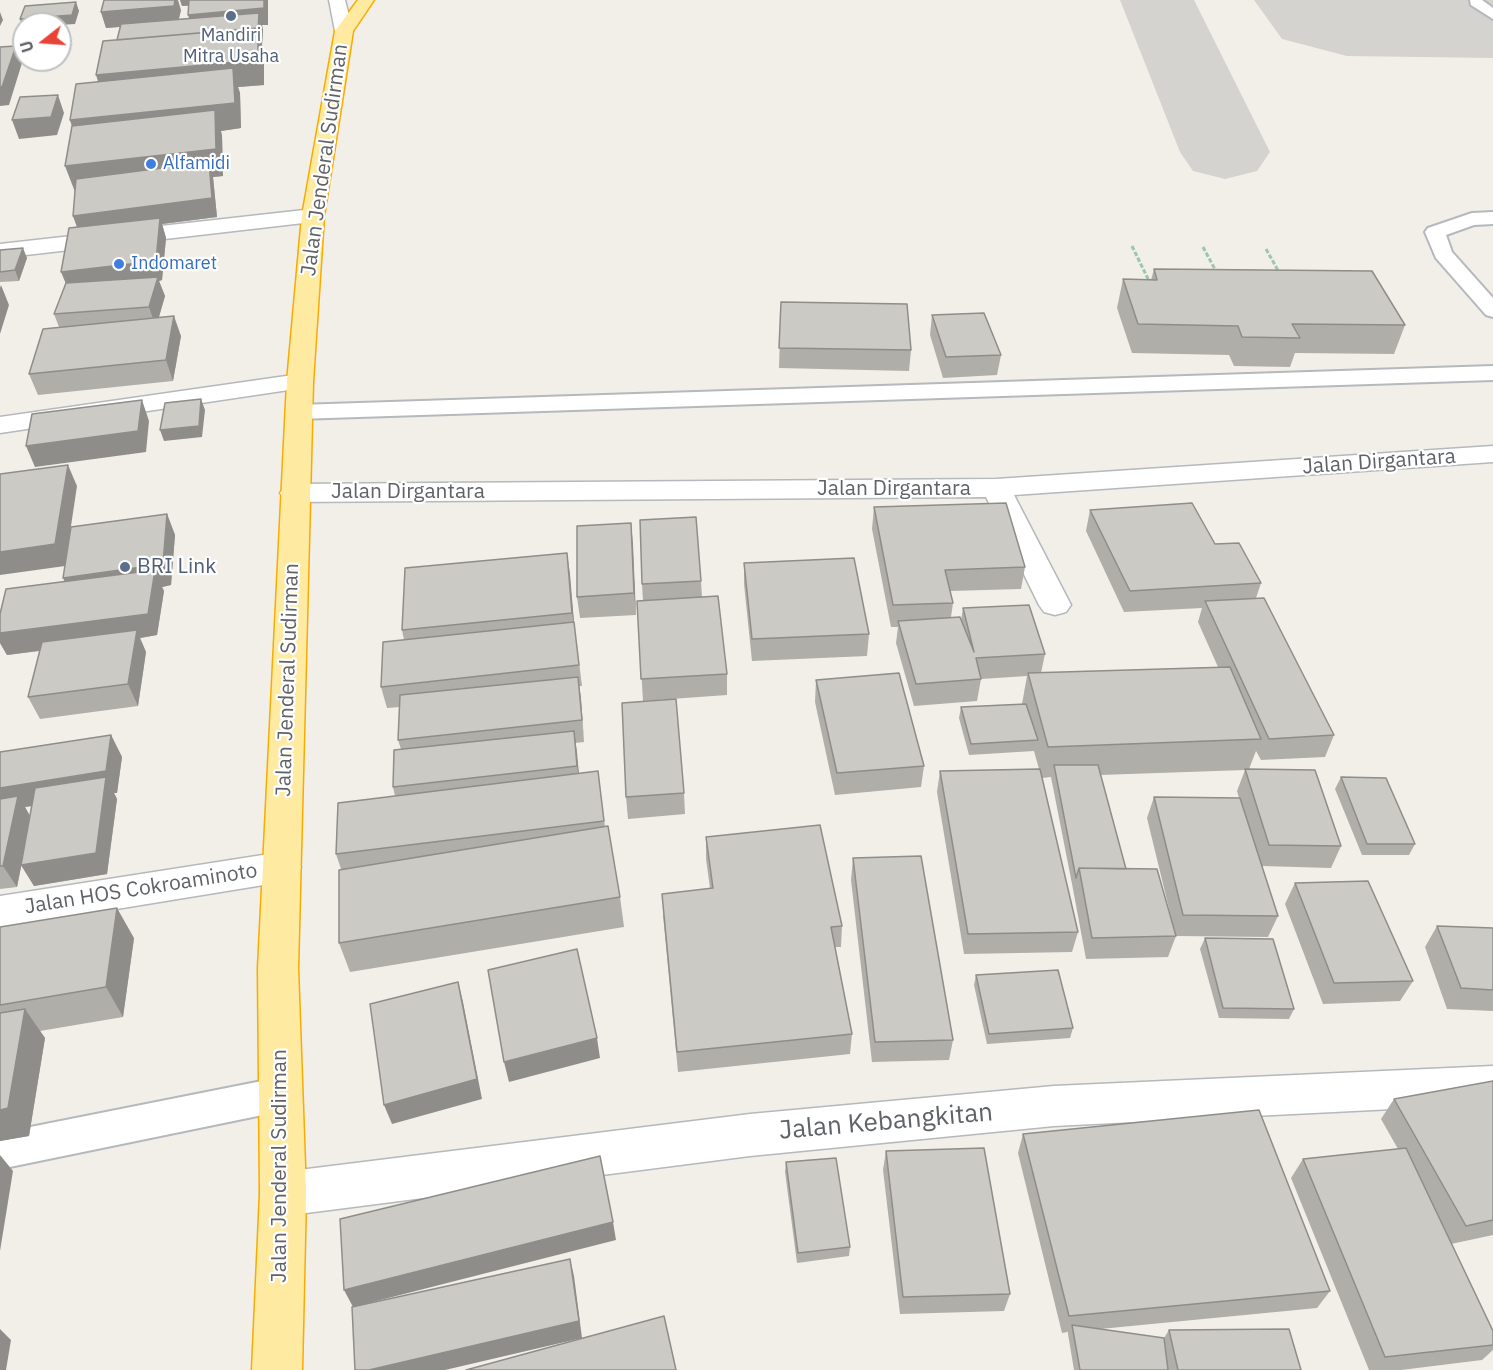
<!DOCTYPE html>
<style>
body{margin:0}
#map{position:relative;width:1493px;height:1370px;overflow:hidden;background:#f1efe8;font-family:"IBM Plex Sans",sans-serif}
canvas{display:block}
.north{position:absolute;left:12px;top:12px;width:60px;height:60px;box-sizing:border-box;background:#fff;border:2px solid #bfc1c3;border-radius:50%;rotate:253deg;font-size:16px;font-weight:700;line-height:24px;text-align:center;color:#5f6368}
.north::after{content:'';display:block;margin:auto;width:21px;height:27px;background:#ea4335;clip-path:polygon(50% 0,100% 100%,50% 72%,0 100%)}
</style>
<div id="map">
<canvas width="1493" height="1370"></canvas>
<div class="north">U</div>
</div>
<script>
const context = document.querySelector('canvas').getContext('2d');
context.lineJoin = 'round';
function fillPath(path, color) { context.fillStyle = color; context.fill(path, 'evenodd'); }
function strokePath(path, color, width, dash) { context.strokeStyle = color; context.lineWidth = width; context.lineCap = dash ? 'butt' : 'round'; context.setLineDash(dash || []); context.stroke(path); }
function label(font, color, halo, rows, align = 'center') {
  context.font = font + ' "IBM Plex Sans",sans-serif'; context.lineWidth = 4.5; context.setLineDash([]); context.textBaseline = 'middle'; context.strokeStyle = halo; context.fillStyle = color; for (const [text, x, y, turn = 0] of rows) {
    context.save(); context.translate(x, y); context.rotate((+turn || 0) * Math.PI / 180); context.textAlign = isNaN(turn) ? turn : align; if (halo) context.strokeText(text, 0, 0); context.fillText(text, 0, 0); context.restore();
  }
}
fillPath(new Path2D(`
 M1120 0H1194L1270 152 1257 171 1225 179 1193 171 1180 152Z`), '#d4d3d0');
fillPath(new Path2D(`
 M1254 0H1493V58L1347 56 1282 39Z`), '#d4d3d0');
const service = new Path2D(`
 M1470 0H1482L1493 8V19L1471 5Z
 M1493 212V224L1474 225 1446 235 1452 252 1493 298V317L1486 315 1436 258 1425 232 1428 228 1472 213Z
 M1493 366V380L298 419 290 417 287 412 290 407 298 405Z
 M282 1077 295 1082 300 1094 295 1106 282 1111 0 1169V1133Z`);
const minor = new Path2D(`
 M329 0H345L353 31 350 35H338L335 31Z
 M313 209 321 211 324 216 321 221 0 258V244Z
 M300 374 309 377 313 382 309 387 0 433V417Z
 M1493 446V462L1014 495 1071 605 1066 612 1055 615 1044 612 1039 605 986 497 294 502 284 499 280 493 284 487 294 484 996 479Z
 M282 852 295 856 301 867 295 878 282 882 0 928V896Z
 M1493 1066V1104L1054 1126 750 1156 283 1216 267 1209 260 1194 267 1179 283 1172 750 1114 1054 1086Z`);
const trunk = new Path2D(`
 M358 0H374L353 31 324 216 313 382 298 968 306 1194 302 1370H252L260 1194 258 968 287 382 302 216 335 31Z`);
strokePath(service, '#b5b8bc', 4);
strokePath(minor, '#b5b8bc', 3);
strokePath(trunk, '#f9ab00', 3);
strokePath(new Path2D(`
 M1132 246 1150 283
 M1203 247 1217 273
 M1266 249 1280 274`), '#9cc7a9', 3, [4.5, 2]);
fillPath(service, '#fff');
fillPath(minor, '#fff');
fillPath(trunk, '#feeaa1');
fillPath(new Path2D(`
 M180 0H268V25H262L263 30 262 45 264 52V85L238 87 240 93 241 128 221 131 222 136 223 176 213 177 217 217 162 224 166 238 162 280 159 281 165 296 159 317 181 336 173 381 38 395 29 374 59 327 54 314 66 283 77 227 73 216 75 192 72 127 70 120 98 81 117 40 120 27 106 28 101 12 181 10 179 19 189 18V6H182Z
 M0 250 27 258 19 281 0 282Z
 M1154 269 1405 325 1394 354 1295 353 1290 367 1234 366 1229 355 1132 353 1117 308 1123 279 1151 280Z
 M781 302 911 350 909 371 779 368Z
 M932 315 1001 355 997 375 943 378 930 335Z
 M874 507 1025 567 1021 589 950 591 953 603 951 617 961 621 963 608 1045 654 1041 673 1218 667 1198 622 1202 608 1124 612 1086 531 1090 510 1215 544 1261 583 1256 598 1334 735 1325 757 1261 760 1256 751 1249 769 1341 846 1331 868 1262 866 1278 916 1268 937 1176 936 1168 957 1086 959 1073 889 1051 777 1042 778 1078 932 1072 952 964 954 937 792 940 771 1039 769 1034 751 969 755 959 718 961 707 1022 704 1027 676 981 679 977 701 914 706 896 643 898 627H891L872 529ZM1245 770 1237 791 1239 798 1154 797 1147 818 1173 925 1126 869 1100 775Z
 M167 514 175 535 171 585 162 587 164 591 157 635 140 638 146 652 138 706 40 719 28 697 40 651 7 655 0 643V614L65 582Z
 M631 523 636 615 580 618 577 597Z
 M567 553 574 622 582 686H579L584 742 575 743 579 774 598 771 605 827 620 897 624 927 350 972 339 943 341 869 336 854 395 796 393 787 401 749 398 740 400 707 387 708 381 687 404 640 402 630Z
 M744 563 869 634 867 656 752 661 744 584Z
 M701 581 702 597 727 674V695L643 701 637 601H643L642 584Z
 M816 680 924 766 921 787 835 795 815 702Z
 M111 735 122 757 117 793H114L117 799 107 874 34 886 21 865 22 861 17 887 0 889V752ZM32 806 30 816 25 807Z
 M1341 777 1415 844 1409 855H1362L1335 789Z
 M684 793 685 814 628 819 626 797Z
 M706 837 842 926 841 947H835L852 1034 850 1054 678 1072 663 915 710 888 706 859Z
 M853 858 953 1040 949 1060 872 1062 851 880Z
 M1295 883 1413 981 1400 1001 1323 1004 1285 904Z
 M1437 926 1493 928V1011L1447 1009 1425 947Z
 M0 927 134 938 123 1017 40 1031 45 1038 29 1136 0 1141Z
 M1205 938 1294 1009 1289 1019 1219 1018 1200 949Z
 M976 975 1073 1028 1070 1038 987 1044 974 985Z
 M1493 1081V1235L1451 1244 1493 1331V1350L1482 1360 1401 1370H1369L1291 1178 1303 1159 1398 1149 1381 1119 1394 1099Z
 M1023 1134 1330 1291 1317 1308 1100 1329 1164 1338 1169 1330 1301 1370H1074L1068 1334V1332L1062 1333 1018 1153Z
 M886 1151 1010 1294 1004 1311 900 1314 883 1170Z
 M786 1162 850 1247 849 1256 797 1263 785 1172Z`), '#afaea9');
fillPath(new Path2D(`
 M175 0H178L181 10 178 22 106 28 101 12Z
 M180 0H248L182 6Z
 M264 0H268V25H262L263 30 262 45 264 52V85L238 87 240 93 241 128 221 131 222 136 223 176 213 177 217 217 162 224 166 238 162 280 159 281 165 296 156 327 149 307 69 291 61 272 80 235 73 216 75 192 65 166 79 146 70 120 104 100 96 75 193 31 188 15Z
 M76 2 79 11 75 24 60 25 24 24 23 28 20 19Z
 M0 12 3 20 0 26Z
 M16 46 22 63 9 105 0 106V87Z
 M58 95 64 113 57 135 19 139 12 120Z
 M23 248 27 258 19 281 15 270Z
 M1 285 9 305 0 334V288Z
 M174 316 181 336 173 381 166 360Z
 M201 399 205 410 202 437 164 441 160 430Z
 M142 400 149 421 146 452 35 467 26 446Z
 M68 465 77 486 65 566 0 575V552Z
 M167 514 175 535 171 585 162 587 164 591 157 635 140 638 146 652 138 706 128 684 135 638 7 655 0 643V633L73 600 63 578Z
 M631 523 633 544 636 615 634 593Z
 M567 553 570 574 575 634 572 613Z
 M578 677 581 698 584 742 582 720Z
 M574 731 577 752 580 787 577 766Z
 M111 735 122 757 117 793H114L117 799 107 874 34 886 21 865 104 795 25 807 31 818 17 887 3 866 0 811V788Z
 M117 908 134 938 123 1017 106 987Z
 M458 982 463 1002 482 1099 392 1124 384 1105Z
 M25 1009 45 1038 29 1136 0 1141V1110Z
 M597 1038 600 1058 509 1082 504 1062Z
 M0 1155 13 1171 0 1251Z
 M613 1222 616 1240 353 1307 344 1290Z
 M570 1259 574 1276 582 1338 445 1370H369Z
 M0 1329 11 1340 6 1370H0Z`), '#8f8d8a');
const building = new Path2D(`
 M104 0H175L174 6 101 12Z
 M189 0H264V8L188 15Z
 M76 2 72 15 20 19 25 6Z
 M259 13 258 31V28L117 40 121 24Z
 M258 28V60L96 75 103 41Z
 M16 46 2 87H0V47Z
 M233 68 235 103 70 120 76 84Z
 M58 95 51 117 12 120 20 97Z
 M215 110 216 149 65 166 72 126Z
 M209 162 212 198 73 216 76 179Z
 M160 218 156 261 61 272 69 228Z
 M23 248 15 270 0 272V250Z
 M1154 269 1372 271 1405 325 1292 324 1300 338 1242 337 1238 326 1138 324 1123 279 1157 280Z
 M158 277 149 307 54 314 66 283Z
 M781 302 907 304 911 350 779 348Z
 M984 313 1001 355 946 357 932 315Z
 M174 316 166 360 29 374 43 329Z
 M201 399 199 426 160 430 165 403Z
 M142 400 138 431 26 446 32 414Z
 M68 465 55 544 0 552V474Z
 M1006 503 1025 567 945 570 953 603 893 605 874 507Z
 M1192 503 1215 544 1239 543 1261 583 1130 591 1090 510Z
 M167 514 163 564 63 578 71 527Z
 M696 517 701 581 642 584 640 520Z
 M631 523 634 593 577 597V526Z
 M567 553 572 613 402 630 405 568Z
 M854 558 869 634 752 639 744 563Z
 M155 570 148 614 0 633V614L6 589Z
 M718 596 727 674 641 679 637 601Z
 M1264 598 1334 735 1269 739 1205 601Z
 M1029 605 1045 654 976 658 981 679 916 684 898 621 960 617 974 652 963 608Z
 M574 622 579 665 381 687 383 642Z
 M137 630 128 684 28 697 42 642Z
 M1230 667 1261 739 1048 747 1028 673Z
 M899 673 924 766 837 773 816 680Z
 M578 677 582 720 398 740 400 695Z
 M676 699 684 793 626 797 622 703Z
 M1026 704 1038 740 971 744 961 707Z
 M574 731 577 766 393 787 394 750Z
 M111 735 106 771 0 788V752Z
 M1054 765H1098L1126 869 1079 868 1076 878Z
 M1040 769 1078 932 968 934 940 771Z
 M1245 769 1315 770 1341 846 1269 845Z
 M598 771 604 821 336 854 338 803Z
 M106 777 96 853 21 865 35 788Z
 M1341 777 1386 778 1415 844H1367Z
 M18 796 3 866H0V799Z
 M1154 797 1240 798 1278 916 1183 915Z
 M820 825 842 926 831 927 852 1034 677 1052 662 894 713 888 706 837Z
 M608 826 620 897 339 943V870Z
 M921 856 953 1040 875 1042 853 858Z
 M1079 868 1157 869 1176 936 1092 938Z
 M1368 881 1413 981 1334 983 1295 883Z
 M117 908 106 987 0 1005V927Z
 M1437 926 1493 928V990L1461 988Z
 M1205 938 1273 939 1294 1009 1223 1008Z
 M577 949 597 1038 504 1062 488 970Z
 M1058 970 1073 1028 989 1034 976 975Z
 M458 982 477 1079 384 1105 370 1004Z
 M25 1009 8 1108 0 1110V1013Z
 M1493 1081V1220L1466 1226 1394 1099Z
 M1259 1110 1330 1291 1069 1316 1023 1134Z
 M984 1148 1010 1294 903 1297 886 1151Z
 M1406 1148 1493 1331V1345L1385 1357 1303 1159Z
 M600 1156 613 1222 344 1290 340 1219Z
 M836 1158 850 1247 798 1253 786 1162Z
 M570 1259 579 1321 369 1370H355L352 1307Z
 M664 1316 676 1370H466Z
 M1072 1325 1164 1338 1168 1370H1080Z
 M1289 1329 1301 1370H1178L1169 1330Z`);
fillPath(building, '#cccac5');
strokePath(building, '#8f8d8a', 1.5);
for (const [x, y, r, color] of [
 [231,16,6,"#5c6f8a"],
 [151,164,6,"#3f7fe0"],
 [119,264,6,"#3f7fe0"],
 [125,567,6,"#5c6f8a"]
]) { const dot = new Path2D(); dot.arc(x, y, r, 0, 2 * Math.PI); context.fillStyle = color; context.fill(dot); strokePath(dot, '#fff', 2); }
label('18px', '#4e5e75', '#fff', [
 ["Mandiri",231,36],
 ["Mitra Usaha",231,57]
]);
label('18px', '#366cbe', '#fff', [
 ["Alfamidi",163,164],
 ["Indomaret",131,264]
], 'left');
label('21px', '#5f6368', '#fff', [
 ["Jalan Jenderal Sudirman",325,160,-82],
 ["Jalan Dirgantara",1379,462,-4],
 ["Jalan Dirgantara",894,489],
 ["Jalan Dirgantara",408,492],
 ["Jalan Jenderal Sudirman",288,680,-88],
 ["Jalan HOS Cokroaminoto",141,889,-9],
 ["Jalan Jenderal Sudirman",280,1166,-90]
]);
label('21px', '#4e5e75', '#fff', [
 ["BRI Link",137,567]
], 'left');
label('26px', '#5f6368', '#fff', [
 ["Jalan Kebangkitan",886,1122,-5]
]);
</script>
